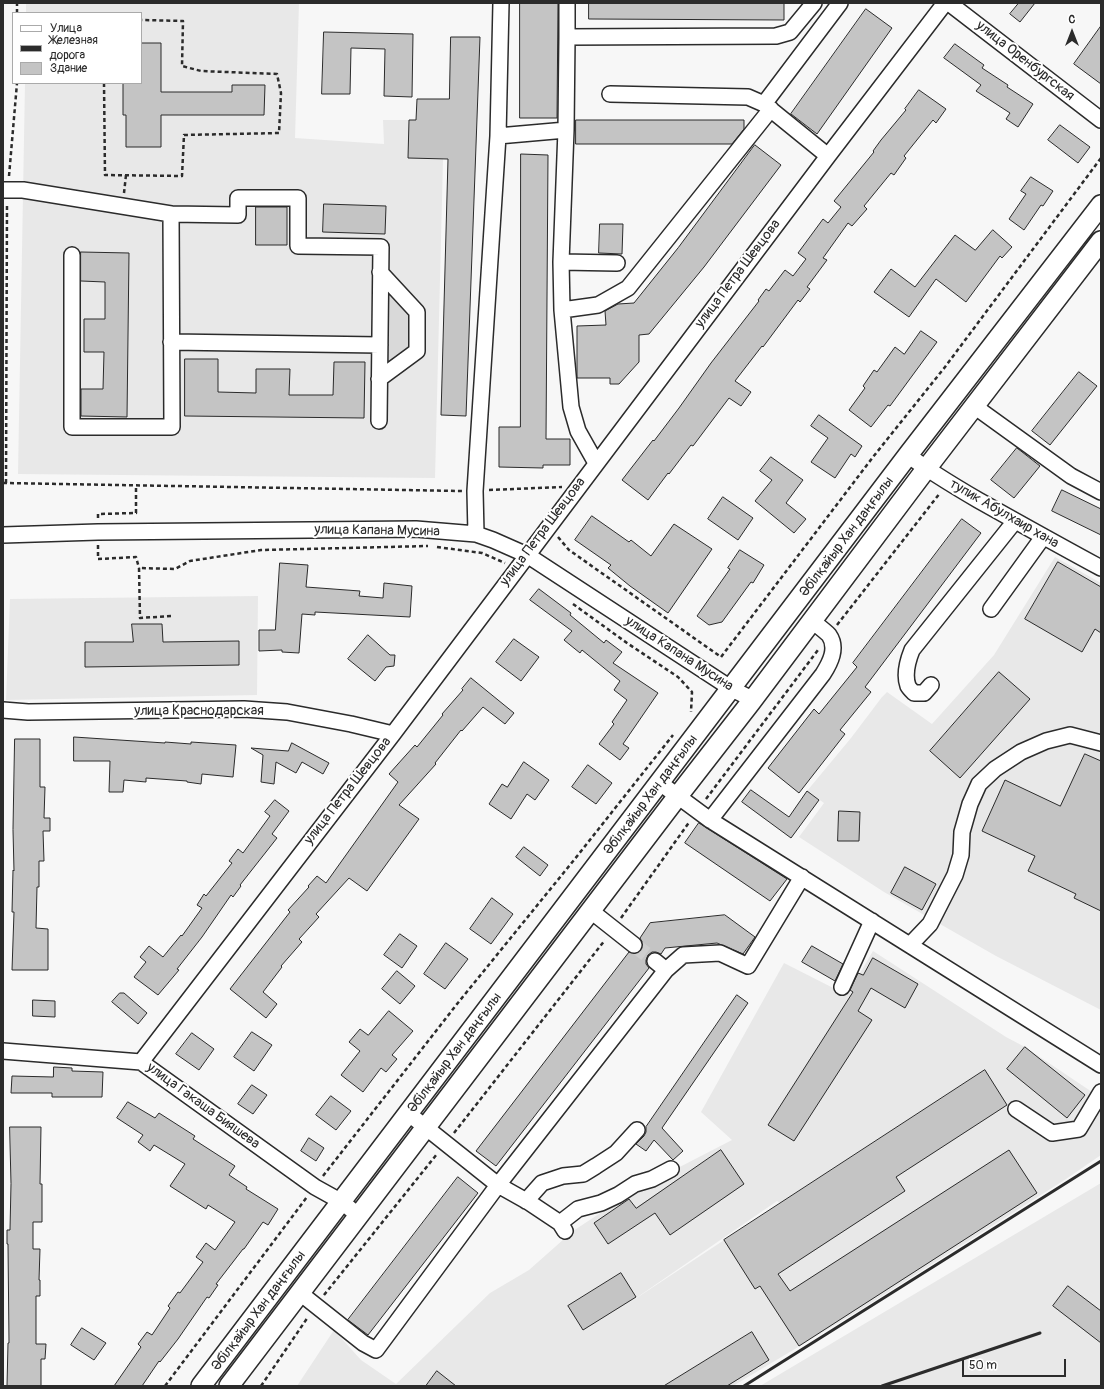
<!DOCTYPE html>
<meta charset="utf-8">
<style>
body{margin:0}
#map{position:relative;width:1104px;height:1389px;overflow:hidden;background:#f7f7f7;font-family:Pangolin,sans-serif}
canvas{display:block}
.frame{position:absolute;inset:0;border:4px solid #2b2b2b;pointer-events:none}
.legend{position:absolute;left:12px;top:12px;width:130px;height:72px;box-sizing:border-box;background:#fff;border:1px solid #aaa;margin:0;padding:5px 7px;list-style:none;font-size:12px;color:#2b2b2b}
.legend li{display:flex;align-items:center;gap:8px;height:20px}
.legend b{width:20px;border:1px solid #aaa}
.north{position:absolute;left:1052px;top:12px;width:40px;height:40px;-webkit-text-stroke:3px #fff;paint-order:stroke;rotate:0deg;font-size:11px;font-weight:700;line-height:16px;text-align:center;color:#2b2b2b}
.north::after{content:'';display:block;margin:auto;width:14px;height:18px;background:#2b2b2b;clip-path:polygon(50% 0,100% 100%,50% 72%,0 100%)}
.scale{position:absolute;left:962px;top:1359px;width:104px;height:18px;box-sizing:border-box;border:2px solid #2b2b2b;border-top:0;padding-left:5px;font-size:12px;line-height:14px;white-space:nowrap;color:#2b2b2b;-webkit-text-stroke:3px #fff;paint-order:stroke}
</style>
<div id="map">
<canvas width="1104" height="1389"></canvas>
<div class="frame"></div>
<ul class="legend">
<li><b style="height:5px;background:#fff"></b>Улица</li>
<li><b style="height:5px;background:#2b2b2b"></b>Железная дорога</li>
<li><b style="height:11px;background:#c4c4c4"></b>Здание</li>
</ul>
<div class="north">С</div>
<div class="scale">50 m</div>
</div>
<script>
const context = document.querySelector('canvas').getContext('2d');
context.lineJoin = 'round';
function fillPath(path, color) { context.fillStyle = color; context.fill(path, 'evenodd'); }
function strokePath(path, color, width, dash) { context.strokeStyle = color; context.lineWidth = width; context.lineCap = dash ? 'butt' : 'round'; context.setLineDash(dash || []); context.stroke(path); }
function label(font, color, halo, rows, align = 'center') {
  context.font = font + ' Pangolin,sans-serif'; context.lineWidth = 4; context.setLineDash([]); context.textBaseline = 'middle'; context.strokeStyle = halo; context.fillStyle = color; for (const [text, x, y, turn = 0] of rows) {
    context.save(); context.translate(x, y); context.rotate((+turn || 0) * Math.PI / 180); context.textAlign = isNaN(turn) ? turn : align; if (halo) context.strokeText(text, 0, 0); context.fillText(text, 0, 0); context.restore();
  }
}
fillPath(new Path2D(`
 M26 3H299L295 138 384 144 383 120H416L417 99H432L444 120 435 478 18 474 25 83H141V13H26Z
 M1055 557 1101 583V1010L996 956 884 892 799 837 824 803 807 791 851 738 882 697 887 692 932 724 994 655Z
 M258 596 257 695 6 700 10 599Z
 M873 951 1006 1037 1025 1047 1101 1098V1155L1066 1179 860 1310 733 1386H297L334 1330 361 1360 396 1384 490 1293 529 1270 573 1231 637 1189 732 1140 701 1112 784 963 847 995ZM777 1201 780 1203 626 1305Z
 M1101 1183V1386H760Z`), '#e8e8e8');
fillPath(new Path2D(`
 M386 290 411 312V350L385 368Z`), '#d9d9d9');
const building = new Path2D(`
 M520 3H558L557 118H520Z
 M589 3H784V20L589 19Z
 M1019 3H1035L1020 22 1010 14Z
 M866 9 892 28 817 134 791 114Z
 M1101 26V84L1074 64Z
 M324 32 413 34 412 97 384 96 385 49 351 48 350 94H322Z
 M451 37H480L466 416 441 415 448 159 408 158 409 120H416L417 99H449Z
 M141 43H161V92H232V85H265L264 115H161V147H126V115H123V83H141Z
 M955 44 984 65 982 68 1008 85 1007 87 1033 104 1018 127 1006 119 1010 113 976 91 981 85 944 58Z
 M919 90 946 109 936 123 933 120 904 156 906 158 894 175 891 173 864 206 867 209 852 226 848 223 823 258 827 260 807 287 810 289 800 302 798 300 763 347 762 346 735 381 751 392 741 406 729 398 693 446 691 445 669 474 668 473 648 500 622 480 653 440 654 441 679 408 711 363 759 301 758 300 766 289 769 291 785 270 793 276 806 259 798 253 823 219 828 223 841 207 834 201 874 152 873 151 881 140 906 110 905 109Z
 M576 120H744V129L732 144H576Z
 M1060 125 1090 147 1078 163 1048 140Z
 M755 145 781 165 704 267 649 334 639 335V362L619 384H610V378H577V326L606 325 605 311 618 304 634 303 678 248Z
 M521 154 548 155 546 439H570V465H543V468L499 467V427H520Z
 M1031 177 1053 191 1043 206 1041 205 1024 230 1009 219 1026 194 1021 191Z
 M324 204 386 206 385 234 323 232Z
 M256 207H287V245H256Z
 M600 224H623L622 254 599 253Z
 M993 230 1012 247 1002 258 1000 256 966 302 936 279 909 317 874 292 891 269 915 287 955 235 975 250Z
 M81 252 129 253 127 417 81 416V389H103L104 352H84V319H105V282L81 281Z
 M921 331 937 342 890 406 888 405 871 427 849 410 865 388 863 386 874 370 877 372 895 347 904 354Z
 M185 359H218V392L256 393V369H290L289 395H333L334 362H365L364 418 185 416Z
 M1079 372 1097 386 1050 445 1032 431Z
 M819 415 862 446 855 457 851 454 835 478 811 462 828 438 811 426Z
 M1017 448 1040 466 1014 498 991 480Z
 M771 457 803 480 786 503 806 519 794 533 755 501 772 480 760 471Z
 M1062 490 1101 509V535L1052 511Z
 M723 497 753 518 738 540 708 519Z
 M592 516 629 542 631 540 651 556 674 524 712 549 668 613 630 586 608 568 611 565 575 540Z
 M962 519 981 533 865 687 871 692 840 730 845 734 799 793 768 768 814 709 819 714 857 667 853 663Z
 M740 550 764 565 753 583 751 582 722 622 709 625 697 616 730 569 728 568Z
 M1058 562 1101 587V633L1095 629 1082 652 1025 619Z
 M280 563 308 565 306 587 360 591 359 596 383 598 384 583 412 586 410 617 315 612V615L302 614 299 653 282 652V650L259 651V630H275Z
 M539 589 571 613 570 615 604 643 606 640 622 652 613 663 658 693 623 744 629 748 620 760 599 744 614 724 612 722 627 700 614 690 620 681 582 650 580 653 564 640 572 631 530 600Z
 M132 624H162L163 642 239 641V665L85 667V642H133Z
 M368 635 390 655H395L394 666 386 667 375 681 348 659Z
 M514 639 539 657 521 681 496 662Z
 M999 672 1030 699 960 778 930 751Z
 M471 678 514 713 505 724 483 707 462 731 461 730 435 763 436 764 399 805 419 819 367 891 349 878 316 914 319 917 299 939 302 942 281 966 282 967 263 992 277 1004 266 1018 230 989 290 912 288 910 309 887 308 886 317 876 326 883 398 782 389 774 415 745 417 747 443 715 442 714 463 690 462 689Z
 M74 737 165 743V742L191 744V742L236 745 233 777 202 774 201 784 187 782V781L146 778V782L124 780 123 792H109L110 761H74Z
 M15 739H40V787H45L44 818H50V831H43L44 861H39V887H37L36 928 48 929V970H12L14 912H12L13 870 14 871 13 830Z
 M292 743 329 763 323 774 302 762 296 773 276 762 274 784 261 782 263 755 251 748 288 751Z
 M1085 754 1101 761V911L1074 898 1076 894 1028 871 1035 856 982 831 1005 780 1060 806Z
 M524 762 549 780 535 800 527 794 511 819 489 804 502 784 507 787Z
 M588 765 612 783 596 804 572 787Z
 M751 790 789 817 807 791 819 800 791 838 742 802Z
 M275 800 289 811 272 834 277 838 240 885 241 886 233 897 231 895 202 937 177 969 179 970 158 995 134 977 146 962 140 957 149 946 163 957 181 935 182 936 202 908 197 905 204 894 206 896 232 863 229 861 238 849 243 853 270 816 265 812Z
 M839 811 860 812 859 841H838Z
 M699 823 787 879 770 901 685 843Z
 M524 847 548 865 540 876 516 857Z
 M905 867 936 884 922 910 891 893Z
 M492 898 513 914 491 944 470 929Z
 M725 915 755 937 743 954 717 943 665 948 661 954 656 952H652L648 955 646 960V964L649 968 496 1166 476 1151 629 952 637 953 641 950 643 947 642 942 640 938 650 923Z
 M400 934 417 946 402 968 384 955Z
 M446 943 468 959 445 989 424 974Z
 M812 946 843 964 835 981 802 962Z
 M873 958 918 984 905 1008 871 988 858 1011 872 1020 794 1141 768 1125 853 992 850 990 858 973 863 975Z
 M397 971 415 986 400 1004 382 989Z
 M120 993H124L147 1013 138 1024 112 1002Z
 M737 995 748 1003 662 1128 683 1151 673 1160 654 1140 646 1151 636 1144 644 1136 646 1132V1127Z
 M33 1000 55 1001V1017L33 1016Z
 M389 1011 413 1031 392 1055 397 1059 386 1072 381 1068 363 1092 341 1075 360 1051 349 1042 360 1029 368 1035Z
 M252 1032 272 1045 254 1071 234 1057Z
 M192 1033 214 1049 199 1070 176 1054Z
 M1025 1047 1085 1095 1067 1118 1007 1069Z
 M54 1067 72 1068V1071L103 1072 102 1097H52V1093H11L12 1076 53 1077Z
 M985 1070 1007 1105 896 1177 905 1191 778 1274 790 1291 1009 1150 1037 1193 799 1346 760 1286 755 1289 724 1240Z
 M252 1085 267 1095 253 1114 238 1104Z
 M331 1096 351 1111 336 1130 316 1115Z
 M128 1102 155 1118 159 1113 195 1136 193 1139 235 1166 229 1175 247 1187 246 1189 278 1209 268 1225 263 1222 244 1249H243L216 1284 218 1285 209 1298 207 1297 178 1339 160 1362 159 1361 142 1386H114L141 1347 138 1344 147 1332 152 1335 170 1308 168 1306 178 1292 180 1293 203 1262 196 1257 206 1243 215 1250 235 1222 208 1205 206 1209 170 1186 185 1164 154 1145 150 1151 138 1142 143 1135 117 1118Z
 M10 1127H41L40 1184H42V1222H33V1249H40L39 1280H40V1296H36V1344H46L45 1359H41V1386H7L8 1343H9L8 1244H7V1230H10L11 1184Z
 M309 1138 324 1148 316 1161 301 1151Z
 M721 1150 744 1184 670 1235 655 1213 608 1244 594 1223 629 1199 636 1208Z
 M458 1177 478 1193 368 1335 348 1320Z
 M621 1273 636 1297 583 1330 568 1306Z
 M1068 1286 1101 1311V1343L1053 1306Z
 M82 1328 106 1343 94 1360 71 1345Z
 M752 1332 769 1360 727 1386H664Z
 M437 1371 456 1386H426Z`);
fillPath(building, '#c4c4c4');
strokePath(building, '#2b2b2b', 1);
strokePath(new Path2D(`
 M634 945 655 961`), '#cecece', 15, [15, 8]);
const minor = new Path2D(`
 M567 3V37L776 36 790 32 814 3
 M949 3 1101 120
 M610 94 748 97 764 104
 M566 130 567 37
 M498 136 501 3
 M828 156 764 104 840 3
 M3 190H23L171 214 172 427H72V255
 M171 214 238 215V198H298V246L381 247 379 421
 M561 262 617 263
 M562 310 598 305 628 288 771 109
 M171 342 380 345
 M379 379 417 351V312L380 272
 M974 406 1071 476 1101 492
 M908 455C930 472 954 486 978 500 1019 523 1060 546 1101 568
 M476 534 475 491 498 136 566 130 561 262 562 310 571 407 578 431 596 463
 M3 535 98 532 416 529 476 534 493 540 527 555 732 689 752 699
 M991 609 1043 537
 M931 685 924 693H914C912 691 909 688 908 686 904 675 908 660 912 650L1015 521
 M3 710 28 712 244 709 287 712 351 724 393 734
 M660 783 710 820 1101 1065
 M710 820 823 674C830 663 838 648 829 635 824 630 817 625 811 620
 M591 911 634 945
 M910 945 930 924 955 875 961 855 962 832 970 804 979 784 995 769 1021 752 1046 741 1070 735 1101 743
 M655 961 666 970 683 955 720 953 748 966 802 877
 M842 987 872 921
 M3 1051 141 1062 315 1187 342 1202 359 1216
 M141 1062 393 734 828 156 945 3
 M1016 1109 1052 1133 1079 1129 1101 1092
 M526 1201 542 1183 563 1176 583 1174 596 1166 616 1153 637 1130
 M560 1223 578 1209 601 1203 618 1195 635 1184 652 1179 671 1169
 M565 1231 560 1223 530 1203 498 1185 666 970
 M300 1293 363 1343 376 1350 498 1185 409 1114`);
const major = new Path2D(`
 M201 1386 908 455 1101 205
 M229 1386 674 801 751 702 926 469 1101 241`);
strokePath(minor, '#2b2b2b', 18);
strokePath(major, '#2b2b2b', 22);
strokePath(new Path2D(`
 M17 13V3
 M104 83 105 175 182 176 184 135 279 133 281 93 277 74 201 71 182 66 183 21 141 20
 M9 176 17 83
 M124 193 126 175
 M3 483 462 491
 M6 483 7 203
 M489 490 562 487
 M98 518V514L136 513V485
 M558 537 569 550 721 657 873 457 945 367 1101 158
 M98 545V559L136 557 139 568
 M437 547 482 553 505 563
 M573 604 627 643 678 677 692 692 691 712
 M171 616 140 618 139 568 175 569 190 561 261 550 428 546
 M837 625 940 493
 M706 799 818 650
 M621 918 690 821
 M454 1133 605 940
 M323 1176 457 1004 574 860 673 735
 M324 1295 437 1154
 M165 1386 307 1197
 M261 1386 308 1317`), '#2b2b2b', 2.5, [4, 3]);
strokePath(minor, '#fff', 15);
strokePath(major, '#fff', 19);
strokePath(new Path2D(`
 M744 1386 1101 1161
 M882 1386 1040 1333`), '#2b2b2b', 3);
label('14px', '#2b2b2b', '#fff', [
 ["улица Оренбургская",1025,61,38],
 ["улица Петра Шевцова",738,274,-53],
 ["тупик Абулхаир хана",1004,514,30],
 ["улица Капана Мусина",377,531,1],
 ["улица Петра Шевцова",543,532,-53],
 ["Әбілқайыр Хан даңғылы",847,537,-53],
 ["улица Капана Мусина",679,654,33],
 ["улица Краснодарская",199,711],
 ["улица Петра Шевцова",348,791,-52],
 ["Әбілқайыр Хан даңғылы",651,795,-53],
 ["Әбілқайыр Хан даңғылы",455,1053,-53],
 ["улица Гакаша Бияшева",203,1106,36],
 ["Әбілқайыр Хан даңғылы",259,1311,-53]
]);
</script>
